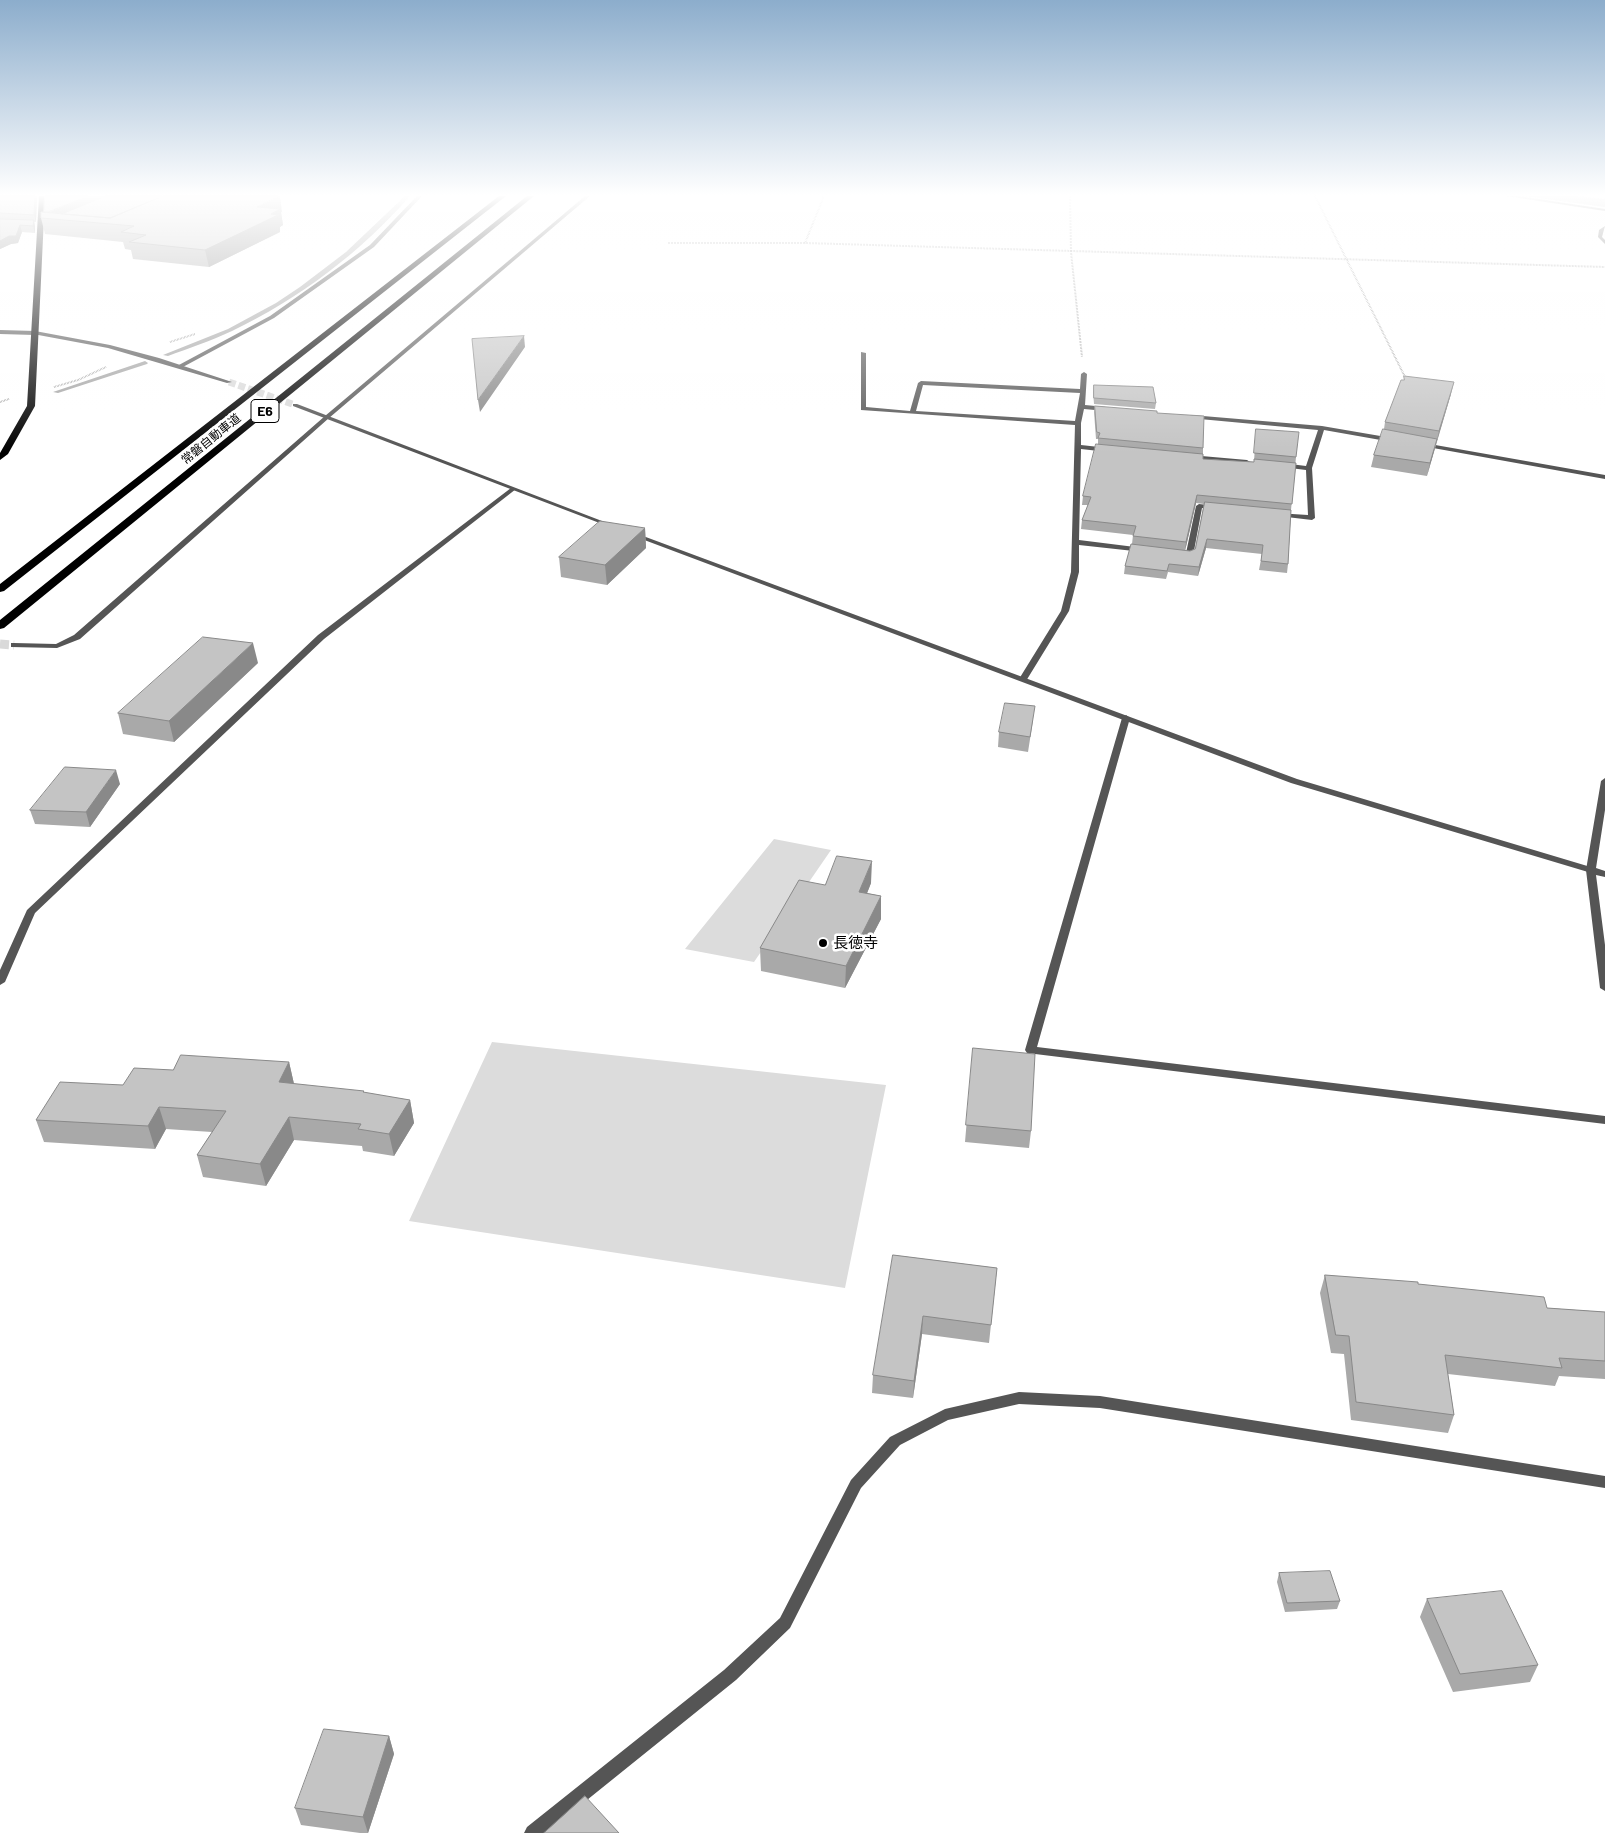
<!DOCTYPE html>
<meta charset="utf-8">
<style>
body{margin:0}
canvas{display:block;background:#fff}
</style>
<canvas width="1605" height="1833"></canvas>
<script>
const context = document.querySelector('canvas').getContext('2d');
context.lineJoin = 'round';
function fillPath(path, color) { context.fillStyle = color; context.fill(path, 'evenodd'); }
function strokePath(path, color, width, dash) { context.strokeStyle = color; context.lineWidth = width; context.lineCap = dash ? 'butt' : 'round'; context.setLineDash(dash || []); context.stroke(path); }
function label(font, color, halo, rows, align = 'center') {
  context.font = font + ' Barlow,"Noto Sans JP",sans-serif'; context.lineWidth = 5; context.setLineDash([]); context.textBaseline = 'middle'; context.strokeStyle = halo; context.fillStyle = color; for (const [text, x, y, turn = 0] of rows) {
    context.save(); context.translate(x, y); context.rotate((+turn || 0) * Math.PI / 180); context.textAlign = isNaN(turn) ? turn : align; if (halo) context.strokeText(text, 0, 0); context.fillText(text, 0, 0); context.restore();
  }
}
fillPath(new Path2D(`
 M774 839 831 850 754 962 685 949Z
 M492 1042 886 1085 845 1288 409 1221Z`), '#dcdcdc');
fillPath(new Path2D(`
 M1524 196H1575L1605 199V207Z`), '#a3a3a3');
fillPath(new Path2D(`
 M405 196H410C361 252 299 299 232 331 211 341 189 348 168 356L163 355 228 329 276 303 300 287 346 252Z
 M145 361 148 363 147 364 58 393 53 392Z`), '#a3a3a3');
strokePath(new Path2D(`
 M0 644 14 645`), '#d9d9d9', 9, [9, 4.5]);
strokePath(new Path2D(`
 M229 382 295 405`), '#d9d9d9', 7, [7, 3]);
strokePath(new Path2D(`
 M1070 196 1071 252 1082 357
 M1315 196 1406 379
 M668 243H805L1605 267
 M805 243 824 196
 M170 342 195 334
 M54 387 78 380 106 367
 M0 402 9 399`), '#777', 2, [0.5, 1]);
fillPath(new Path2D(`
 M417 196H422L374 247 274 318 181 368H177V366L270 316 370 245Z
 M585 196H590L329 418 80 639 57 648 11 647V643H14L56 644 74 635 325 416Z
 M1506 196H1518L1605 209V211Z
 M1605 226 1602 237 1605 240V244L1598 237 1599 230Z
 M0 330 35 331 38 333 35 335 0 334Z
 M861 352 866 353V407L910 411 918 383 921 381 1080 389 1081 374 1084 372 1087 374 1085 405 1106 407 1109 409 1106 411 1084 409 1081 423V445L1108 448 1111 450 1108 452 1081 449 1079 540 1143 548 1147 550 1143 552 1079 545V572L1069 611 1026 681H1023L1019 679 1061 611 1071 572 1075 425 861 410ZM923 385 1080 393 1075 421 916 411Z
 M1191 415 1322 426 1392 438 1395 440 1392 442 1324 430 1312 468 1315 518 1312 520 1278 516 1275 514 1276 513 1308 515 1306 470 1282 467 1279 465 1282 463 1306 466 1318 430 1189 418 1188 417Z
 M1424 443 1605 475V479L1422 446 1421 445Z
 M1190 455 1247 460 1250 462 1247 464 1188 458 1187 457Z
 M511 488 516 489 324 639 35 913 5 982 0 985V970L27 910 318 635Z
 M1199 504 1217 506 1220 508 1217 510 1202 508 1193 556 1189 558 1179 557V553H1186L1196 506Z
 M1126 715 1130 718 1037 1047 1605 1116V1124L1027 1053 1025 1050 1122 718Z
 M1605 778V810L1596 868 1605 871V877L1596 875 1605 945V991L1600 988 1586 870 1601 781Z
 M1019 1392 1100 1396 1605 1476V1488L1100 1408 1019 1404 948 1420 900 1445 861 1488 790 1628 736 1680 546 1833H524L527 1827 724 1670 780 1618 851 1480 890 1437 945 1409Z`), '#555');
fillPath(new Path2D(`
 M35 331 110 345 159 358 232 382 227 383 108 348 33 334V332Z
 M293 404H297L615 526 610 527 293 406Z
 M631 533H635L1297 779 1594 868 1596 870 1594 872H1588L1291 783 631 535Z`), '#555');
fillPath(new Path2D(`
 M39 196H45L35 406 8 454 0 460V453L27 406Z`), '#000');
fillPath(new Path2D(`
 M499 196H506L4 591 0 592V584Z
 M527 196H534L4 628 0 629V620Z`), '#000');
fillPath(new Path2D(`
 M0 196H37L36 222H34L35 227V233L22 232 18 243 11 244 0 249Z
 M281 212 283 225 280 227V232L209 267 133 259 131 250 125 249 123 242 45 234 41 218 282 212Z
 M1094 385 1156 403 1155 409 1094 404 1093 391Z
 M1451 394 1427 476 1371 467 1374 455 1384 429 1385 422Z
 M1095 406 1157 413 1203 448V459L1254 462 1256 429 1296 457 1291 510 1288 564 1287 573 1259 570 1262 554 1206 548 1198 576 1168 572 1166 579 1124 574 1125 566 1132 544 1133 535 1081 529 1082 520 1088 505H1082L1083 496 1098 444V439H1096L1094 412ZM1196 503 1204 504 1195 549 1190 551H1185Z
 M645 528 646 548 607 585 561 577 559 557Z
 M258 663 174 742 123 734 118 713Z
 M1033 720 1028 752 998 747 999 732Z
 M120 784 90 827 35 824 30 810Z
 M871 883 867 893 881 896V919L845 988 761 971 760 948 825 885Z
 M973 1048 1031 1131 1029 1148 965 1142Z
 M289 1062 294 1084 365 1093 410 1100 414 1123 394 1156 363 1151 362 1146 294 1140 266 1186 203 1177 197 1155 212 1132 166 1129 155 1149 44 1142 36 1120 123 1085 173 1070Z
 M893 1255 997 1268 989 1343 922 1334 913 1398 872 1393 873 1375Z
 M1325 1275 1418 1284 1547 1308 1605 1312V1379L1559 1376 1555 1386 1448 1374 1454 1415 1448 1433 1351 1420 1344 1354 1331 1353 1320 1293Z
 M1279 1573 1340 1601 1337 1609 1285 1612 1277 1582Z
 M1427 1599 1538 1665 1530 1682 1453 1692 1420 1617Z
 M389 1736 394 1754 368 1833H360L301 1825 295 1808Z`), '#a9a9a9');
fillPath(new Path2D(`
 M35 196H37L36 222 34 215Z
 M89 196H109L51 219 44 214Z
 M280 196 282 212H281L283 225 280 227V232L209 267 205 250 257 207Z
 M34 220 35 227V233L33 226Z
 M20 225 22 232 18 243 11 244 0 249V241Z
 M524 336 525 347 480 412 478 400Z
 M1454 382 1451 394 1436 444 1439 431Z
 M1437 439 1434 451 1427 476 1430 463Z
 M1197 495 1196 503 1185 551 1186 542Z
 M645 528 646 548 607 585 605 565Z
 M1207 539 1206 548 1198 576 1199 567Z
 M253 643 258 663 174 742 169 721Z
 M116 770 120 784 90 827 86 812Z
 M872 861 871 883 859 914V892Z
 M881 896V919L845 988 846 966Z
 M289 1062 294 1084 279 1082Z
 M410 1100 414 1123 394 1156 389 1134Z
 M159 1107 166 1129 155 1149 148 1126Z
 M289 1117 294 1140 266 1186 260 1164Z
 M923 1316 922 1334 913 1398 914 1381Z
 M389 1736 394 1754 368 1833 363 1817Z`), '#898989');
const building = new Path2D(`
 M0 196H35L34 215 0 213Z
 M45 196H89L48 212H44Z
 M106 196H163L110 218 62 214Z
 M163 196H279L257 207 280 209 271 214 278 215 205 250 129 242 146 235 121 232 134 226 41 218V212L110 218Z
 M0 219 34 220 33 226 20 225 16 236H9L0 241Z
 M524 336 478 400 472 339Z
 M1404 376 1454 382 1439 431 1385 422 1401 380H1404Z
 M1094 385 1153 387 1156 403 1094 398Z
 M1095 406 1157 411V413L1204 416 1203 448 1098 438 1100 433 1097 432Z
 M1256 429 1299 432 1296 457 1254 453Z
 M1383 429 1437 439 1430 463 1374 455Z
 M1096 444 1203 454V459L1254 462V459L1296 463 1292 504 1197 495 1186 542 1133 536 1136 526 1082 520 1091 497 1083 496Z
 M1205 502 1291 510 1288 564 1261 561 1263 545 1207 539 1199 567 1169 564 1167 571 1125 566 1131 544 1190 551 1195 549Z
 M600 521 645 528 605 565 559 557Z
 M203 637 253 643 169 721 118 713Z
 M1005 703 1035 706 1030 737 999 732Z
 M65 767 116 770 86 812 30 810Z
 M837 856 872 861 859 892 881 896 846 966 760 948 799 880 825 885Z
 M973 1048 1035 1054 1031 1131 966 1125Z
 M181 1055 289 1062 279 1082 364 1091 363 1092 410 1100 389 1134 358 1129 361 1124 289 1117 260 1164 197 1155 226 1111 159 1107 148 1126 36 1120 60 1082 123 1085 134 1068 173 1070Z
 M893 1255 997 1268 991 1325 923 1316 914 1381 873 1375Z
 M1325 1275 1418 1282V1284L1544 1297 1547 1308 1605 1312V1361L1559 1358 1562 1368 1445 1355 1454 1415 1356 1402 1349 1336 1336 1335Z
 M1330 1571 1340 1601 1287 1603 1279 1573Z
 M1502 1591 1538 1665 1460 1674 1427 1599Z
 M324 1729 389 1736 363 1817 295 1808Z
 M585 1796 619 1833H544Z`);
fillPath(building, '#c4c4c4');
strokePath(building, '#898989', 1);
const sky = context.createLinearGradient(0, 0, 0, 453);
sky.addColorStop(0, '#8cadcc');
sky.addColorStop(0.43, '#fff');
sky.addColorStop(1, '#ffffff00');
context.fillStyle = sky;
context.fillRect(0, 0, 1605, 453);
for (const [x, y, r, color] of [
 [823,943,5,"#000"]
]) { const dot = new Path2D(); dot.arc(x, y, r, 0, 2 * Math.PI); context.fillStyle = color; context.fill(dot); strokePath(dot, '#fff', 2); }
label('12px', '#000', '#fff', [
 ["常磐自動車道",211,439,-39]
]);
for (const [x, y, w] of [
 [265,411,28]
]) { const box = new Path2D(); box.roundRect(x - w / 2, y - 11.5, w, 23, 4); context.fillStyle = '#fff'; context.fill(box); strokePath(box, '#000', 1); }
label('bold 14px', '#000', null, [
 ["E6",265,411]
]);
label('15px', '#000', '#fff', [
 ["長徳寺",833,943]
], 'left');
</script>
